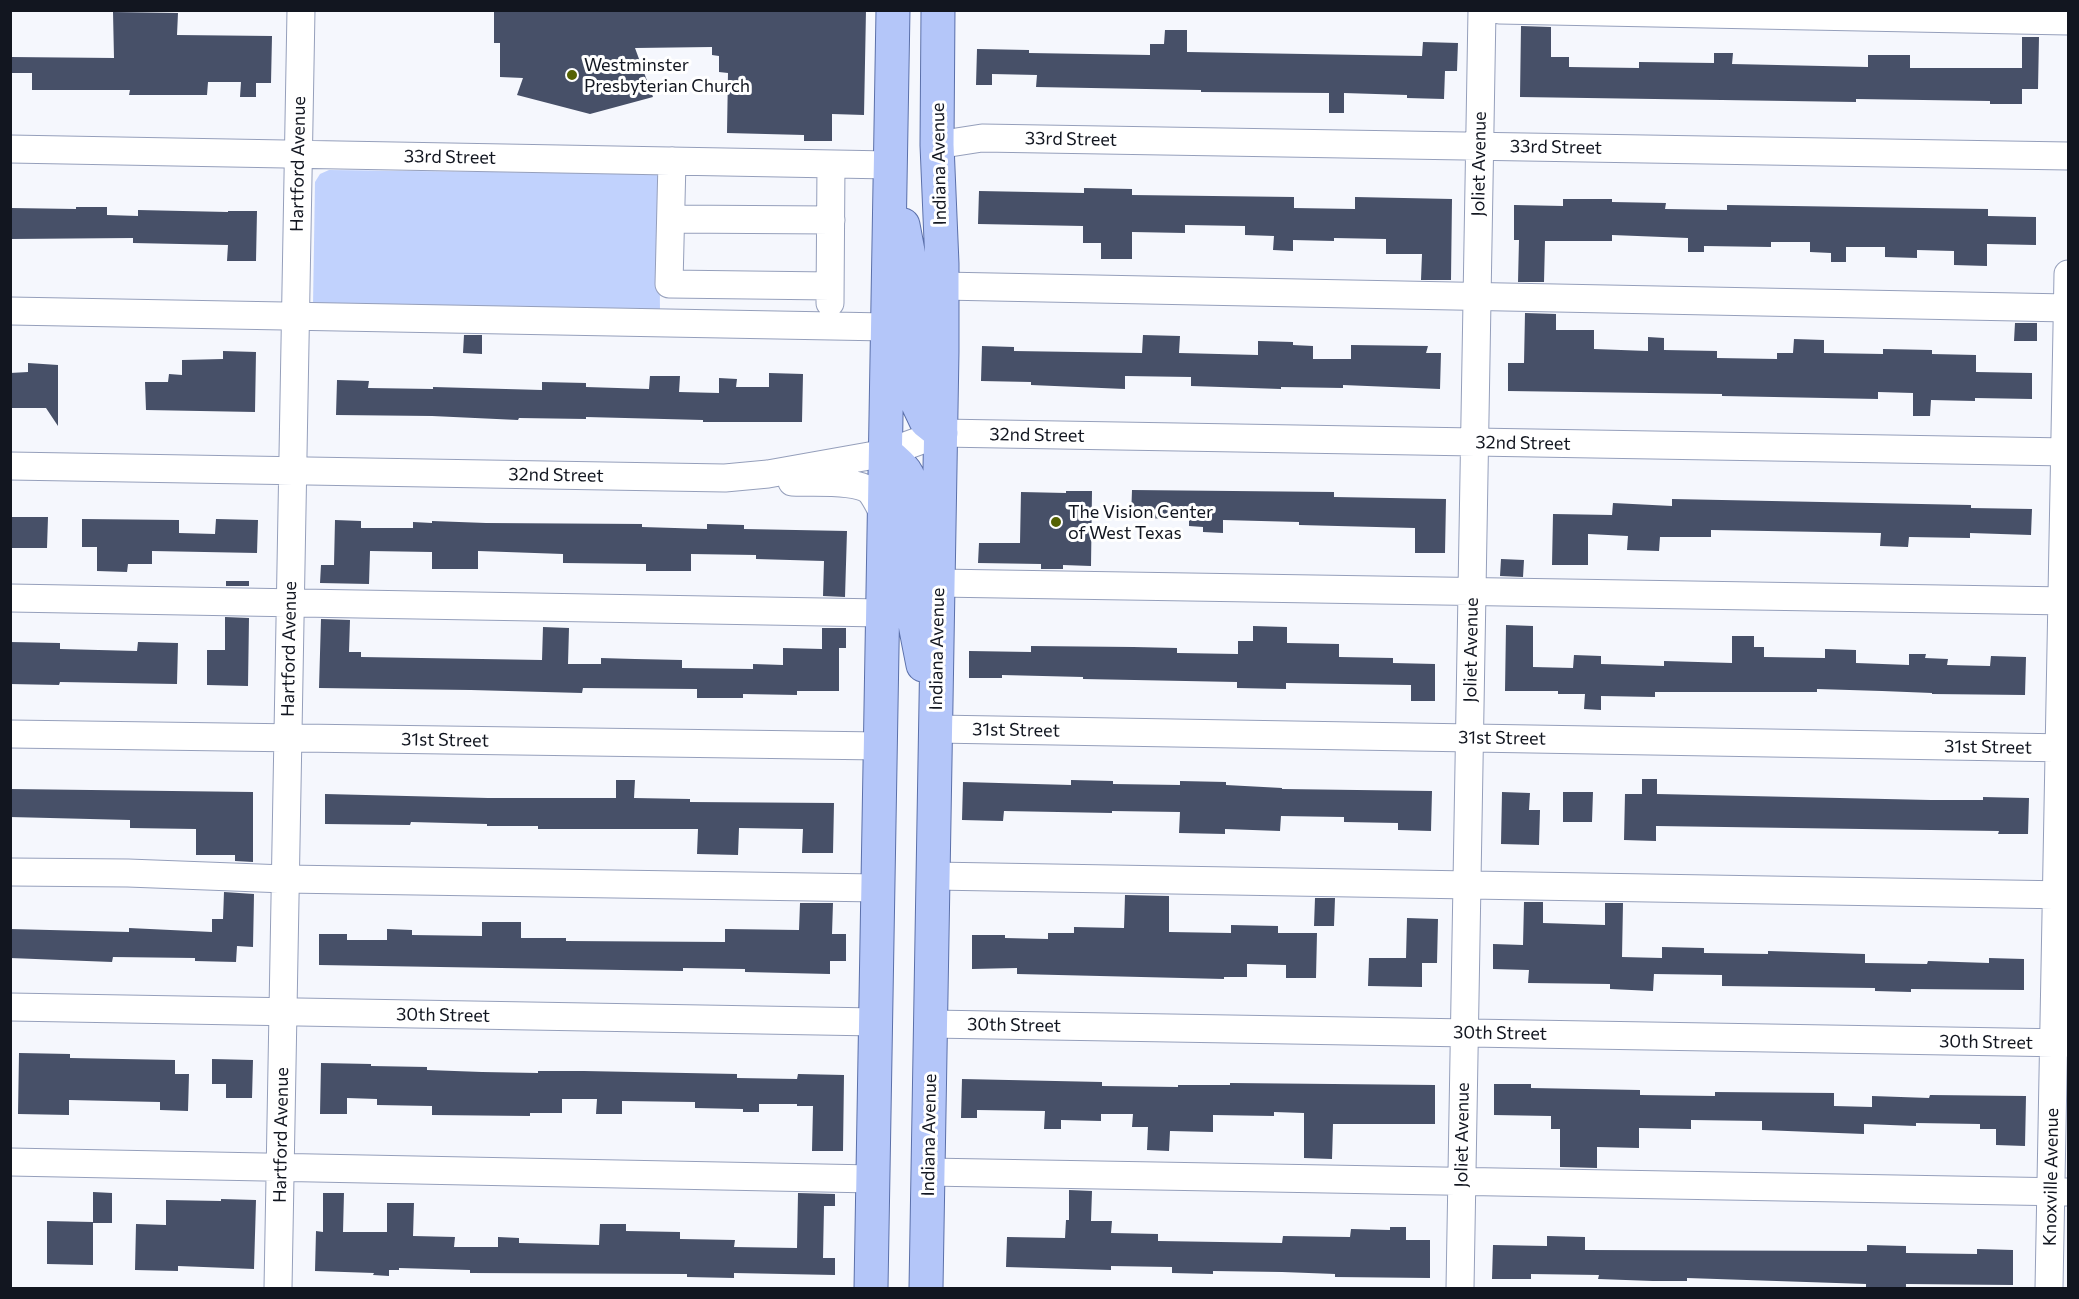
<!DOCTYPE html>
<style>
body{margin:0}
#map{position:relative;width:2079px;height:1299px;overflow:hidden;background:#f5f7fd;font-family:Commissioner,sans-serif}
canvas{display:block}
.frame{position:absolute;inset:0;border:12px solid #121620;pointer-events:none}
</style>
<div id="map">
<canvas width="2079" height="1299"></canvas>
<div class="frame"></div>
</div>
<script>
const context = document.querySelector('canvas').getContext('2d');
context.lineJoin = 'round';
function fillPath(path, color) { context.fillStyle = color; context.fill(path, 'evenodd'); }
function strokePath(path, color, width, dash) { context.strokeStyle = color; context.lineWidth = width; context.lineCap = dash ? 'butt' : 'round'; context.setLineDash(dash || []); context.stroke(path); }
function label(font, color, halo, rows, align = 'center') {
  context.font = font + ' Commissioner,sans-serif'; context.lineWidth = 6; context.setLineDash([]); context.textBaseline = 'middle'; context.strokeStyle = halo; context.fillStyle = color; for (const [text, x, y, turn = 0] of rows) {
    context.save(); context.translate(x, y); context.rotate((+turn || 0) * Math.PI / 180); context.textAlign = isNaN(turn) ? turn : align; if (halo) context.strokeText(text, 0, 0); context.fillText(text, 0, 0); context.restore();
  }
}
fillPath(new Path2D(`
 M329 170 659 174 660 317 313 305 315 182 320 174Z`), '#c1d2fd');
fillPath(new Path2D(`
 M494 10H866L864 115 832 114V141H804V135L727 133 728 73 719 72V56L712 55V47L635 48 653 97 590 114 517 95 523 78 500 77V43H494Z
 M113 12 178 13 177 35 272 36 271 83H256V97H240L241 82H208L207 95H129L130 90H32V73H10V57L114 58Z
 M1521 26 1551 27V57H1569V67L1639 68V62L1714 63V53H1733L1732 64 1868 67V55H1910V68H2022V37H2039L2038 89H2022V104H1990V101L1856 99V102L1520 97Z
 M1165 30H1187V52L1422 56 1423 42 1458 43 1457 71H1445L1444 99 1407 98V95L1344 93V113H1329V93L1201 92V90L1036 87 1037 75 992 74V85H976L977 49 1029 50V53L1150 55V44H1164Z
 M1084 188 1132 189V195L1294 197V208L1355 209V197L1452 199 1451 280H1421L1422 254H1386V239L1334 238V241L1293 240V251L1273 250 1274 236 1245 235V226L1185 225V233L1132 232V259H1101V243H1083V226L978 224 979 191 1084 193Z
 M1563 199H1612V202L1666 203 1665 209 1727 210V205L1988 209V216L2036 217V245L1987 244V266L1954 265V251L1917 250V258L1885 257V247H1846V262H1831V253L1810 252V242H1771V247L1704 246V252H1688V238L1612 235V241H1545L1544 282H1518L1519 240H1514V205L1563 206Z
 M76 207H107V215L138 216V210L228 212V211H257L256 261H227L228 245 133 243V238L10 239 11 208 76 209Z
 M1525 313 1556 314V330H1594V349L1648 351V337L1664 338V350L1717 351V358L1777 359V353H1793L1794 339 1824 340V353L1883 354V349L1932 350V354L1976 355V372L2032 373V399L1975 398V401L1931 400 1930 416H1913V393L1878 392V399L1722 396V394L1508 391V363H1524Z
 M2015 323H2037V341H2014Z
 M464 335H482V354L463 353Z
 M1143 335 1180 336 1179 353 1258 355V341L1293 342V345L1313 346V359H1351V345L1428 346 1426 353H1441L1440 389 1343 385V388L1281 387V389L1191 386V377L1125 376V389L1031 385V382L981 381 982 346 1014 347V351L1142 353Z
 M223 351 256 352 255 412 146 410 145 382H168L169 374 182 375V360L223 359Z
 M28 363 58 365V426L46 408H10V373L28 372Z
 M769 373 803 374 802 422H703V420L586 417V419L519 418 518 420 432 416 336 415 337 380 369 381 368 388 433 389V387L542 390V382L586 383V387L649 389 650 376H680L679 392 719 393V378L737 379 736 387H769Z
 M1132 490 1334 492V497L1446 499 1445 553H1415V528L1299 525V522L1223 520V533L1203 532V527L1189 526V519L1131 518Z
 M1066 491H1092L1091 566 1063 565V569H1041V564L978 563 979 543H1020L1021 492 1066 493Z
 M1672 499 1971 505V508L2032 509 2031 535 1970 533V538L1909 537 1908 547 1880 546 1881 533 1711 530V537H1660L1659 551 1627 550 1628 536 1588 534V565H1552L1553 514 1612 515 1613 503 1672 506Z
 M10 517H48L47 548H10Z
 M82 519 179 520V533L215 534 216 519 258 520 257 553 152 551V564H128L127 572 97 571V547H82Z
 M335 520 361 521V528H413V522L432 523V521L486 523 642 524V527L707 529V524L744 525V529L847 531 845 597 823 596 824 561 756 559V555L691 554V571H646V564L563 563V554L478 551V569H432V552L370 551 369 584 320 583 321 565H334Z
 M1501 559 1524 560 1523 577 1500 576Z
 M226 581H249V586H226Z
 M225 617 249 618 248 686 207 685V650H225Z
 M321 619 350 620 349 652H361V657L542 660 543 627 569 628 568 664H601V658L635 659 682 660V668L753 669V664L783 665V648L822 649V628H846V648H839V691H797V695L743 694V698H697V689L583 688 582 693 471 690 319 688Z
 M1506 625 1533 626V667L1573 668 1574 655 1601 656V664L1664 666V661L1732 663V636H1754V647H1764V657L1825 658V649L1856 650V663L1909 665V654H1926L1925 658 1948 659 1947 665 1990 666 1991 656 2026 657 2025 695 1932 694V693L1882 691 1817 689V692H1655V697L1601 696V710L1584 709 1585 694H1558V691H1505Z
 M1253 626 1287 627V643L1339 644V657L1393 658V663L1435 664V701H1411V685L1286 683V689L1237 688V682L1083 679V677L1002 675V678H969V651L1031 652V646L1133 647 1177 648V653L1238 654V641H1253Z
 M10 642 60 643V649L137 651 138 642 178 643 177 684 60 682 59 685 10 684Z
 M1642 779H1657V794L1931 800H1983V797L2029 798 2028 834H1998L1999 831 1931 830 1656 826V841L1624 840 1625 794H1642Z
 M616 780H635L634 798 690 799V802L834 803 833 853H802L803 829 739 828 738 855 697 854 698 829H538V826H487V824L411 822 410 825 325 824V794L488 798H616Z
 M1071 780 1113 781V784L1180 785V781L1226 782V785L1282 788V789L1432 791 1431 831 1398 830V823L1344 822V817L1281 816 1280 831 1225 829V834L1179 833 1180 812 1112 811V813L1004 811 1003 821 962 820 963 782 1071 785Z
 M10 789 253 792V862L235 861V855H196V829L130 828V820L10 817Z
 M1502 792 1530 793 1529 810H1540L1539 845 1501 844Z
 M1563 792H1593L1592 822H1563Z
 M224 892 254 894 253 947 237 946 236 962 195 961V958L113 957 112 962 10 958V929L129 932V928L212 932V919H223Z
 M1125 895 1169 896V932L1231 933V925L1278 926V933H1317L1316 978H1286V965L1247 964V977H1224V979L1017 974V968L972 969V935H1005V938L1048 939V933H1074V927L1124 928Z
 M1315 898H1335L1334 926H1314Z
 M1524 902H1543V923L1605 925V903H1623L1622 957 1662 958V947L1704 948V953L1768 954V951L1865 954V963L1927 964 1928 961 1989 963V958L2024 959V990L1911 989V992L1875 991V988L1722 986V975L1654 974 1653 991 1610 989V984L1528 983 1529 970 1493 969V944L1523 945Z
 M800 903H833L832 934H846V961H830V974L745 972V969L683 968V971L319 965V934H347V940H387V929L412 930V935L482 936V922H521V938H566V941L725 942V929L799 930Z
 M1407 918 1438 919 1437 963H1422V987L1368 986 1369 958H1406Z
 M19 1053 70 1054V1058L175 1060V1074H189L188 1111 160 1110V1102L69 1100V1115L18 1114Z
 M212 1059 253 1060 252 1098H226V1084H212Z
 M321 1063 371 1064V1066L427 1067V1070L482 1072 538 1073V1071H584L737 1074V1078L797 1079 798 1074 844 1075 843 1151H812L813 1106H797V1104H759V1112H743V1109L695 1108V1102L622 1101V1114H596L597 1099H562V1113H530V1116L432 1115V1106L377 1105V1099L347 1098V1114H320Z
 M962 1079 1102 1082V1086L1178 1087V1085H1230V1083L1435 1085V1124H1333L1332 1159 1304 1158V1113L1274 1112V1116L1213 1115V1132L1170 1131 1169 1151 1147 1150 1148 1127H1132L1133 1114H1101V1121L1061 1120V1129H1044L1045 1111 977 1110V1118H961Z
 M1494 1084H1531V1088L1640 1090V1095L1715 1096V1092L1834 1093V1106L1872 1107V1096L1929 1098 1930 1095 2026 1096 2025 1146 1996 1145V1129H1980V1124L1916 1123V1126L1864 1124V1134L1762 1130V1121L1691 1120V1129L1639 1128V1148L1597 1147V1168L1560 1167V1129H1551V1116L1494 1115Z
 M1069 1190 1092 1191 1091 1221H1112L1111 1233 1158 1234V1241L1282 1243 1283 1236 1350 1237 1351 1229 1390 1230V1227H1406V1240H1430V1278L1335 1277V1274L1282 1272 1213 1271V1274L1172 1273V1267L1111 1266V1270L1006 1267 1007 1237 1065 1238 1066 1220H1069Z
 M93 1192 112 1193V1223H93V1265L47 1264V1221L93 1222Z
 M323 1193H344L343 1232H387V1203H414L413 1236 455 1237 454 1247H498V1237L519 1238V1243L599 1245 600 1224H626V1231L680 1232V1239L735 1240 734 1247 797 1248 798 1193 835 1194V1206H824L823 1258H835V1275L734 1273V1278L687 1277V1274L470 1273V1270L399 1268V1270H389V1276L373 1275 374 1273 315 1271 316 1231 323 1232Z
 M221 1199 256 1200 254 1269 178 1266V1271L135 1270 136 1224 166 1225V1200L221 1201Z
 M1547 1236 1585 1237V1250L1867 1251V1245L1906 1246V1253L1977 1254V1249L2013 1250V1285L1906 1284V1288L1866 1287V1284L1687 1278V1281H1653L1598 1279 1599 1275 1531 1274V1279H1492L1493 1245 1547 1246Z`), '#475068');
const minor = new Path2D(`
 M1499 10 2068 21
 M937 145 982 138 2068 156
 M10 149 890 165
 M672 161 669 284 830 286
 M671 219 831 220
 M942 286 2068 308
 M830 303 831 164
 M10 311 887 327
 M10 466 725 478 768 474 886 453 941 433 2068 452
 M792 482C811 483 856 479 870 491 876 498 880 508 884 515
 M938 583 2068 601
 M10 598 882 613
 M936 729 2068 748
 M10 734 880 746
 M10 872 128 873 285 879 878 888
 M933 876 2068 895
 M10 1007 876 1022
 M931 1024 2068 1043
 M10 1162 873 1179
 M928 1172 2068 1192
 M278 1288 301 10
 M1460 1288 1482 10
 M2049 1288 2068 274`);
const major = new Path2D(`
 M903 225 913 277 917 402 926 421 941 433
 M886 453C904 468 909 472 914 496V619L923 665
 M871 1288 893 10
 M926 1288 942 351V264L937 145 938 10`);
strokePath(minor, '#959fbb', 29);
strokePath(major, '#5b70aa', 35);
strokePath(minor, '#fff', 27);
strokePath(major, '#b4c6f9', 33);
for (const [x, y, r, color] of [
 [572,75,6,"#556203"],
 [1056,522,6,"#556203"]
]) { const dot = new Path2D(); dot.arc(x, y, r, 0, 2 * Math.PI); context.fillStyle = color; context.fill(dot); strokePath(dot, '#fff', 2); }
label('18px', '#121620', '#fff', [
 ["Westminster",584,65],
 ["Presbyterian Church",584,86],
 ["The Vision Center",1068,512],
 ["of West Texas",1068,533]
], 'left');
label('18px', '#121620', '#fff', [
 ["33rd Street",1071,139,1],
 ["33rd Street",1556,147,1],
 ["33rd Street",450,157,1],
 ["Hartford Avenue",298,164,-89],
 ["Indiana Avenue",939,164,-91],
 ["Joliet Avenue",1479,164,-89],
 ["32nd Street",1037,435,1],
 ["32nd Street",1523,443,1],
 ["32nd Street",556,475,1],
 ["Hartford Avenue",289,649,-89],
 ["Indiana Avenue",937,649,-89],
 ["Joliet Avenue",1471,650,-89],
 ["31st Street",1016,730,1],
 ["31st Street",1502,738,1],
 ["31st Street",445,740,1],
 ["31st Street",1988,747,1],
 ["30th Street",443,1015,1],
 ["30th Street",1014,1025,1],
 ["30th Street",1500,1033,1],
 ["30th Street",1986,1042,1],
 ["Hartford Avenue",281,1135,-89],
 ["Indiana Avenue",929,1135,-89],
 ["Joliet Avenue",1462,1135,-89],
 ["Knoxville Avenue",2051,1177,-89]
]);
</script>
